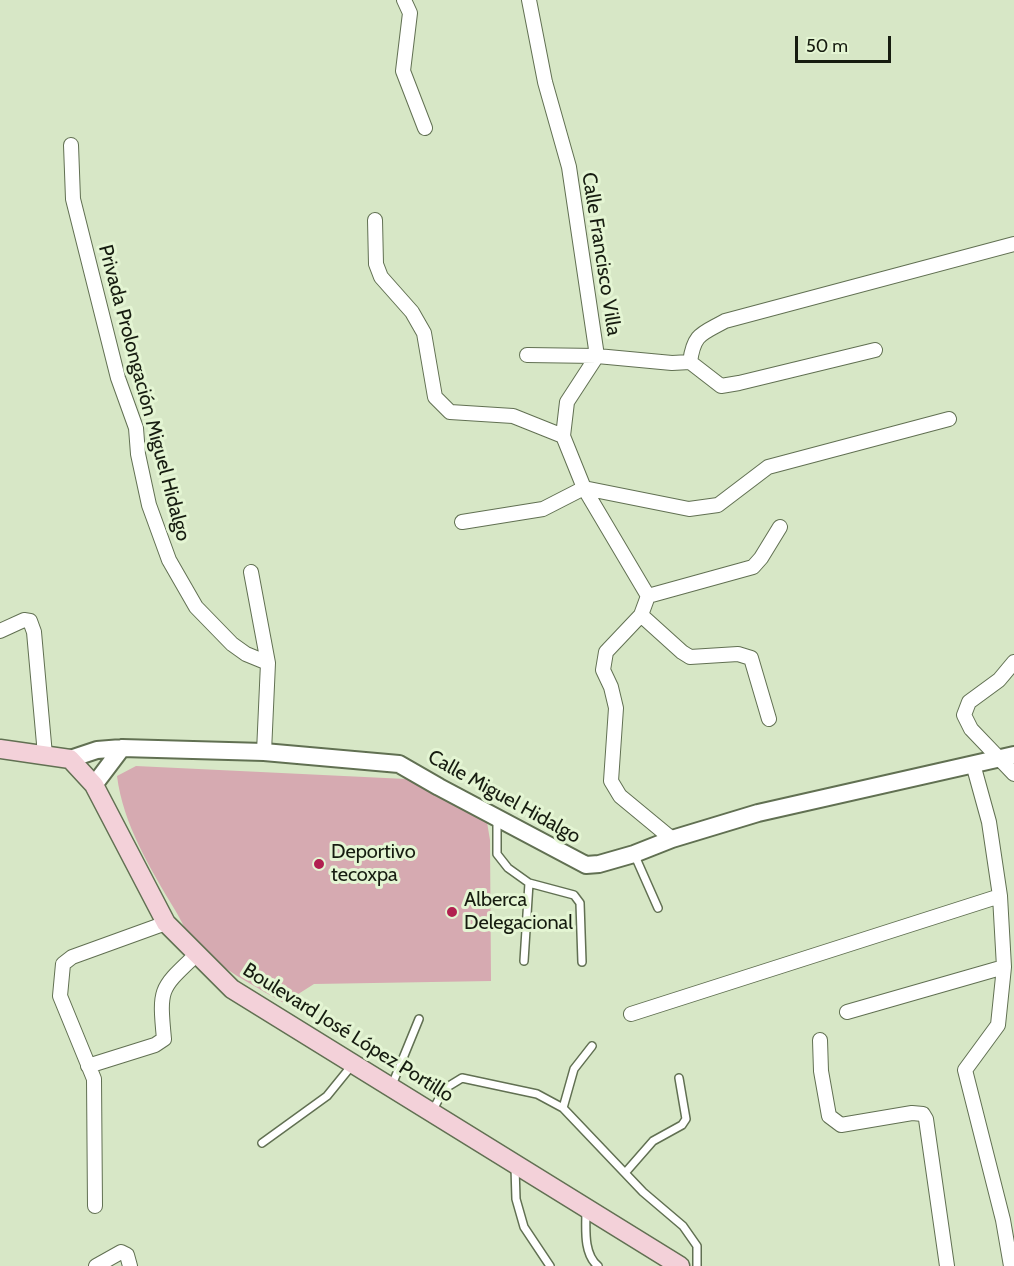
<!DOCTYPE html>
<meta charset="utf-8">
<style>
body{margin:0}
#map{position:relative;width:1014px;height:1266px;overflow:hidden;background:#d7e7c6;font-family:Cabin,sans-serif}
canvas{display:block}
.scale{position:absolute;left:795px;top:36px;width:96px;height:27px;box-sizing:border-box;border:3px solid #161c10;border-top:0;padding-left:8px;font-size:18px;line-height:21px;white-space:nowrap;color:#161c10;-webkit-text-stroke:4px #e4f5d3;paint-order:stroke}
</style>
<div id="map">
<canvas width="1014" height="1266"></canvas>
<div class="scale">50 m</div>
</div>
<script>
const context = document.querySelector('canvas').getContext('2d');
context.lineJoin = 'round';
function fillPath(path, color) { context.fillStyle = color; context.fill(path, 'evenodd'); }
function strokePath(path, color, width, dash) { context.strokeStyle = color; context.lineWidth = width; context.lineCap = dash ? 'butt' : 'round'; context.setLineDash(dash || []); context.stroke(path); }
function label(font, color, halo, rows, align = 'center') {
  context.font = font + ' Cabin,sans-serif'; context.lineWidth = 6; context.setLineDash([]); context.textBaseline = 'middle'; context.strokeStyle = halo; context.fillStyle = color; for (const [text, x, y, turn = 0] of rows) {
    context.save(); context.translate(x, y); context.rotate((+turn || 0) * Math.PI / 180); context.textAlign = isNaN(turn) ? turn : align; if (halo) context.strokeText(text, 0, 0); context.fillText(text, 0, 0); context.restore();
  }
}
fillPath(new Path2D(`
 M136 766 406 779 487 822 490 840 491 981 314 984 284 1003C253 985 218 968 194 941 186 932 181 920 175 910 150 868 123 824 117 776Z`), '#d6aab1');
const service = new Path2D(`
 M497 819V854L508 868 529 883
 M635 856 658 908
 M524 961 529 883 574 895 580 903 582 962
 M392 1085 419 1019
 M563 1108 574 1069 592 1046
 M433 1110 444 1089 462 1078 537 1094 563 1108 643 1192 683 1226 697 1246V1266
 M262 1143 327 1096 353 1064
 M515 1167 516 1199 524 1227 550 1266
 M625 1173 653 1141 682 1125 686 1119 679 1078
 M586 1210C586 1228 583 1254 598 1266`);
const minor = new Path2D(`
 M404 0 410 13 403 71 425 128
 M529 0 545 82 569 167 597 356 567 402 563 436 584 488 648 596 641 615 606 652 603 670 611 687 616 708 611 781 620 796 672 839
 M71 145 73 199 118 378 136 428 138 454 149 505 169 560 196 607 232 644 246 654 268 663 264 752
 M375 220 376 264 381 277 412 312 424 333 435 397 450 412 513 416 563 436
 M527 355 597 356 672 363 690 362C694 333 702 334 725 321L1014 244
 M690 362 721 386 739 383 875 350
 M462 522 543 509 584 488 689 509 718 505 768 467 949 419
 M251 572 268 663
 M648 596 753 567 761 558 780 527
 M641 615 682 652 690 657 738 654 751 658 769 719
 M0 631 24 620 30 621 34 632 45 755
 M1014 662 999 680 969 702 964 715 971 729 1014 774
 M973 764 989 822 1000 896 1004 967 998 1025 965 1070 1003 1220 1011 1266
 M847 1012 1004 967
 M631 1014 1000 896
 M820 1040 821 1071 829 1116 841 1125 912 1113 923 1114 926 1119 947 1266
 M88 1066 155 1045 164 1039C159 987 160 989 197 954
 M95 1206 94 1079 60 996 63 964 72 957 166 923
 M96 1266 121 1252 127 1255 130 1266`);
const tertiary = new Path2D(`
 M70 759 97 750 122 748 264 752 399 764 439 787 586 865 599 864 634 854 672 839 758 813 1014 755
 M94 785 122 748`);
const secondary = new Path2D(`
 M0 749 70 759 94 785 166 923 232 989 680 1266`);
strokePath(service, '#617052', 10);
strokePath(minor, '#617052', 16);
strokePath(tertiary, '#617052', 20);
strokePath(secondary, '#617052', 21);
strokePath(service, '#fff', 7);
strokePath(minor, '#fff', 14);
strokePath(tertiary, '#fff', 16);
strokePath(secondary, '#f3d1d9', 18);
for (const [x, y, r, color] of [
 [319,864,6,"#b12050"],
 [452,912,6,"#b12050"]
]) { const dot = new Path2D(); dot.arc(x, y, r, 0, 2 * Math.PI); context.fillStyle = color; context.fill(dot); strokePath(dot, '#e4f5d3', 2); }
label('20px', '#161c10', '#e4f5d3', [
 ["Calle Francisco Villa",601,254,81],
 ["Privada Prolongación Miguel Hidalgo",144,393,75],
 ["Calle Miguel Hidalgo",504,797,29],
 ["Boulevard José López Portillo",348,1033,32]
]);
label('20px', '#161c10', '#e4f5d3', [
 ["Deportivo",331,852],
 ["tecoxpa",331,875],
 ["Alberca",464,900],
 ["Delegacional",464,923]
], 'left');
</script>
